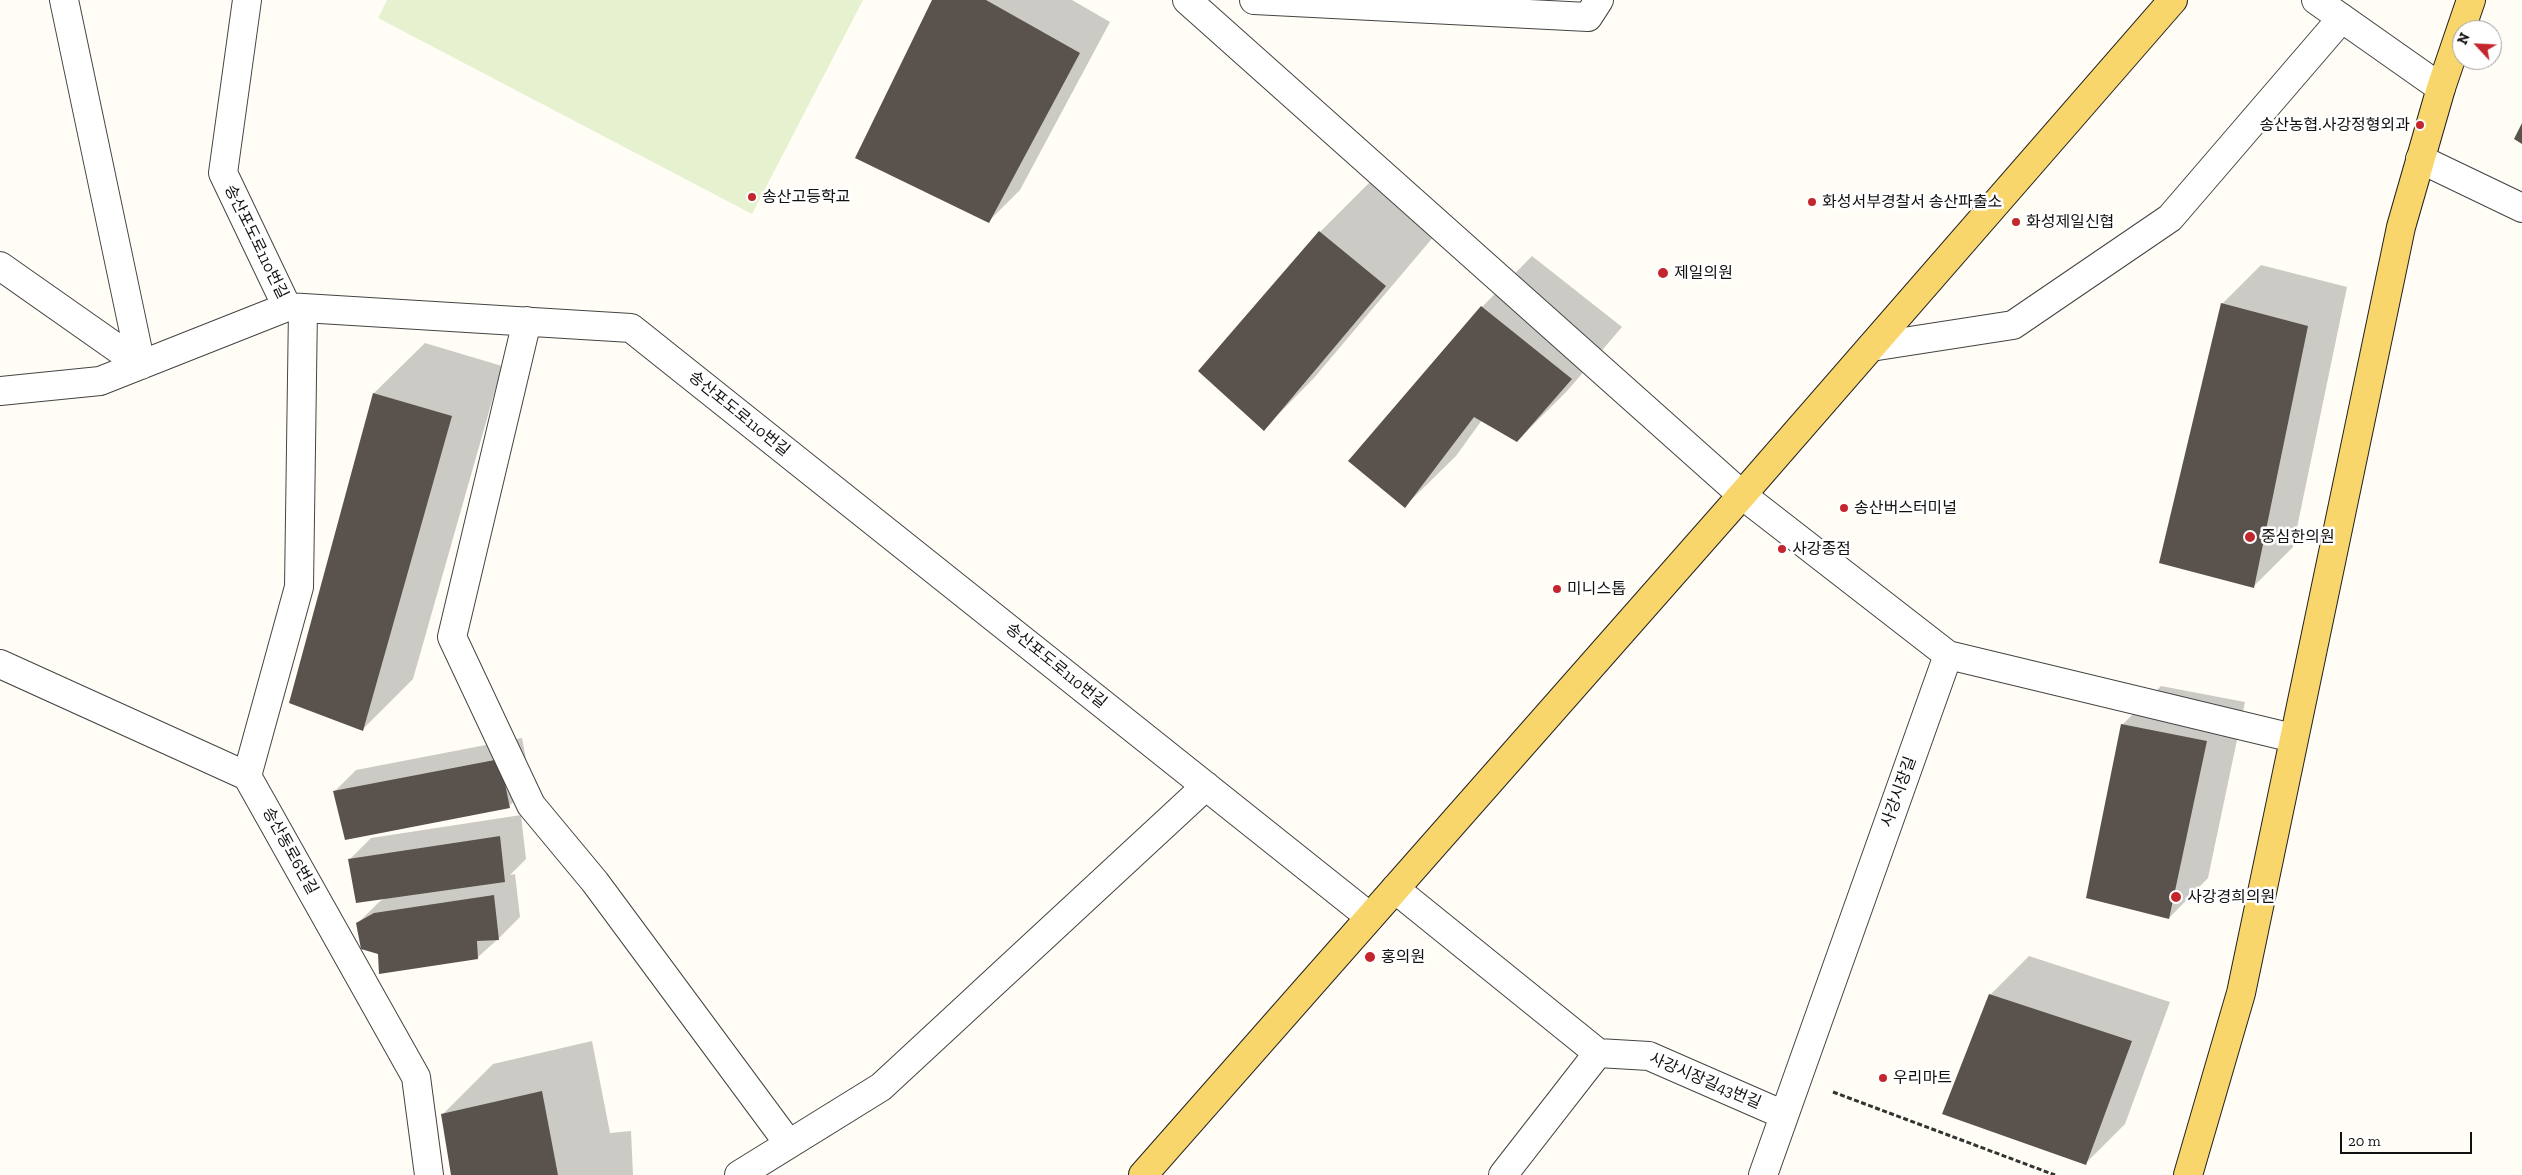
<!DOCTYPE html>
<meta charset="utf-8">
<style>
body{margin:0}
#map{position:relative;width:2522px;height:1175px;overflow:hidden;background:#fffdf5;font-family:"Zilla Slab",serif}
canvas{display:block}
.north{position:absolute;left:2452px;top:20px;width:50px;height:50px;box-sizing:border-box;background:#fff;border:1px solid #a0a0a0;border-radius:50%;rotate:295deg;font-size:14px;font-weight:700;line-height:20px;text-align:center;color:#111}
.north::after{content:'';display:block;margin:auto;width:18px;height:22px;background:#c4262e;clip-path:polygon(50% 0,100% 100%,50% 72%,0 100%)}
.scale{position:absolute;left:2340px;top:1132px;width:132px;height:22px;box-sizing:border-box;border:2px solid #111;border-top:0;padding-left:6px;font-size:15px;line-height:18px;white-space:nowrap;color:#111;-webkit-text-stroke:4px #fff;paint-order:stroke}
</style>
<div id="map">
<canvas width="2522" height="1175"></canvas>
<div class="north">N</div>
<div class="scale">20 m</div>
</div>
<script>
const context = document.querySelector('canvas').getContext('2d');
context.lineJoin = 'round';
function fillPath(path, color) { context.fillStyle = color; context.fill(path, 'evenodd'); }
function strokePath(path, color, width, dash) { context.strokeStyle = color; context.lineWidth = width; context.lineCap = dash ? 'butt' : 'round'; context.setLineDash(dash || []); context.stroke(path); }
function label(font, color, halo, rows, align = 'center') {
  context.font = font + ' "Zilla Slab","Noto Sans KR",serif'; context.lineWidth = 5; context.setLineDash([]); context.textBaseline = 'middle'; context.strokeStyle = halo; context.fillStyle = color; for (const [text, x, y, turn = 0] of rows) {
    context.save(); context.translate(x, y); context.rotate((+turn || 0) * Math.PI / 180); context.textAlign = isNaN(turn) ? turn : align; if (halo) context.strokeText(text, 0, 0); context.fillText(text, 0, 0); context.restore();
  }
}
fillPath(new Path2D(`
 M387 0H863L752 214 378 18Z`), '#e6f2cf');
fillPath(new Path2D(`
 M933 0H1072L1110 22 1020 190 989 221Z
 M1370 182 1435 235 1314 378 1264 429 1320 232Z
 M1532 256 1622 327 1568 390 1517 441 1482 420 1456 456 1405 506 1482 307Z
 M2261 265 2347 287 2293 547 2254 586 2222 304Z
 M425 343 502 366 413 679 363 729 290 702 374 393Z
 M2161 686 2245 702 2208 878 2169 918 2122 725Z
 M522 738 531 785 509 806 334 792 356 770Z
 M521 815 526 859 510 875 515 874 520 917 498 939 477 958 380 953 357 924 379 902 387 897 349 860 371 838Z
 M2029 956 2170 1002 2125 1124 2086 1163 1990 995Z
 M592 1041 610 1133 631 1131 633 1175H452L443 1114 493 1064Z`), '#0003');
fillPath(new Path2D(`
 M932 0H986L1080 53 989 223 855 158Z
 M2522 123V144L2514 139Z
 M1319 231 1386 286 1264 431 1198 371Z
 M2221 303 2308 326 2254 588 2159 563Z
 M1481 306 1572 379 1517 442 1474 417 1405 508 1348 461Z
 M373 393 452 416 363 731 289 703Z
 M2121 724 2207 741 2169 919 2086 898Z
 M500 759 510 808 345 840 333 791Z
 M500 836 505 882 356 903 348 859Z
 M494 895 499 940 477 941 478 959 379 974 378 954 361 949 356 923 374 913Z
 M1989 994 2132 1041 2086 1165 1942 1114Z
 M542 1091 558 1175H451L441 1114Z`), '#5a524d');
const minor = new Path2D(`
 M64 0 141 365
 M247 0 223 173 287 307 631 328 1370 917
 M1187 0 1742 495 1948 655 1763 1175
 M1254 0 1588 17 1599 0
 M2316 0 2441 88
 M2420 159 2522 208
 M0 266 141 365
 M527 321 452 637 531 805 595 882 789 1144
 M1871 347 2013 325 2170 218 2342 18
 M0 391 100 381 287 307
 M1948 655 2293 738
 M0 664 247 776 416 1077 429 1175
 M247 776 299 587 303 308
 M1395 889 1598 1053
 M739 1175 881 1087 1206 786
 M1503 1175 1598 1053 1649 1056 1784 1115`);
const major = new Path2D(`
 M1143 1175 1742 495 2173 0
 M2188 1175 2241 993 2401 227 2441 88 2471 0`);
strokePath(minor, '#444', 30);
strokePath(major, '#222', 30);
strokePath(new Path2D(`
 M1833 1092 2055 1175`), '#333', 3, [5, 2.5]);
strokePath(minor, '#fff', 28);
strokePath(major, '#f9d66b', 28);
for (const [x, y, r, color] of [
 [2420,125,5,"#c4262e"],
 [752,197,5,"#c4262e"],
 [1812,202,5,"#c4262e"],
 [2016,222,5,"#c4262e"],
 [1663,273,6,"#c4262e"],
 [1844,508,5,"#c4262e"],
 [2250,537,6,"#c4262e"],
 [1782,549,5,"#c4262e"],
 [1557,589,5,"#c4262e"],
 [2176,897,6,"#c4262e"],
 [1370,957,6,"#c4262e"],
 [1883,1078,5,"#c4262e"]
]) { const dot = new Path2D(); dot.arc(x, y, r, 0, 2 * Math.PI); context.fillStyle = color; context.fill(dot); strokePath(dot, '#fff', 2); }
label('16px', '#111', '#fff', [
 ["송산농협.사강정형외과",2410,125,"right"],
 ["송산고등학교",762,197],
 ["화성서부경찰서 송산파출소",1822,202],
 ["화성제일신협",2026,222],
 ["제일의원",1674,273],
 ["송산버스터미널",1854,508],
 ["중심한의원",2261,537],
 ["사강종점",1792,549],
 ["미니스톱",1567,589],
 ["사강경희의원",2187,897],
 ["홍의원",1381,957],
 ["우리마트",1893,1078]
], 'left');
label('16px', '#111', '#fff', [
 ["송산포도로110번길",256,242,64],
 ["송산포도로110번길",739,414,39],
 ["송산포도로110번길",1056,666,39],
 ["사강시장길",1899,792,-70],
 ["송산동로6번길",290,851,61],
 ["사강시장길43번길",1705,1081,23]
]);
</script>
